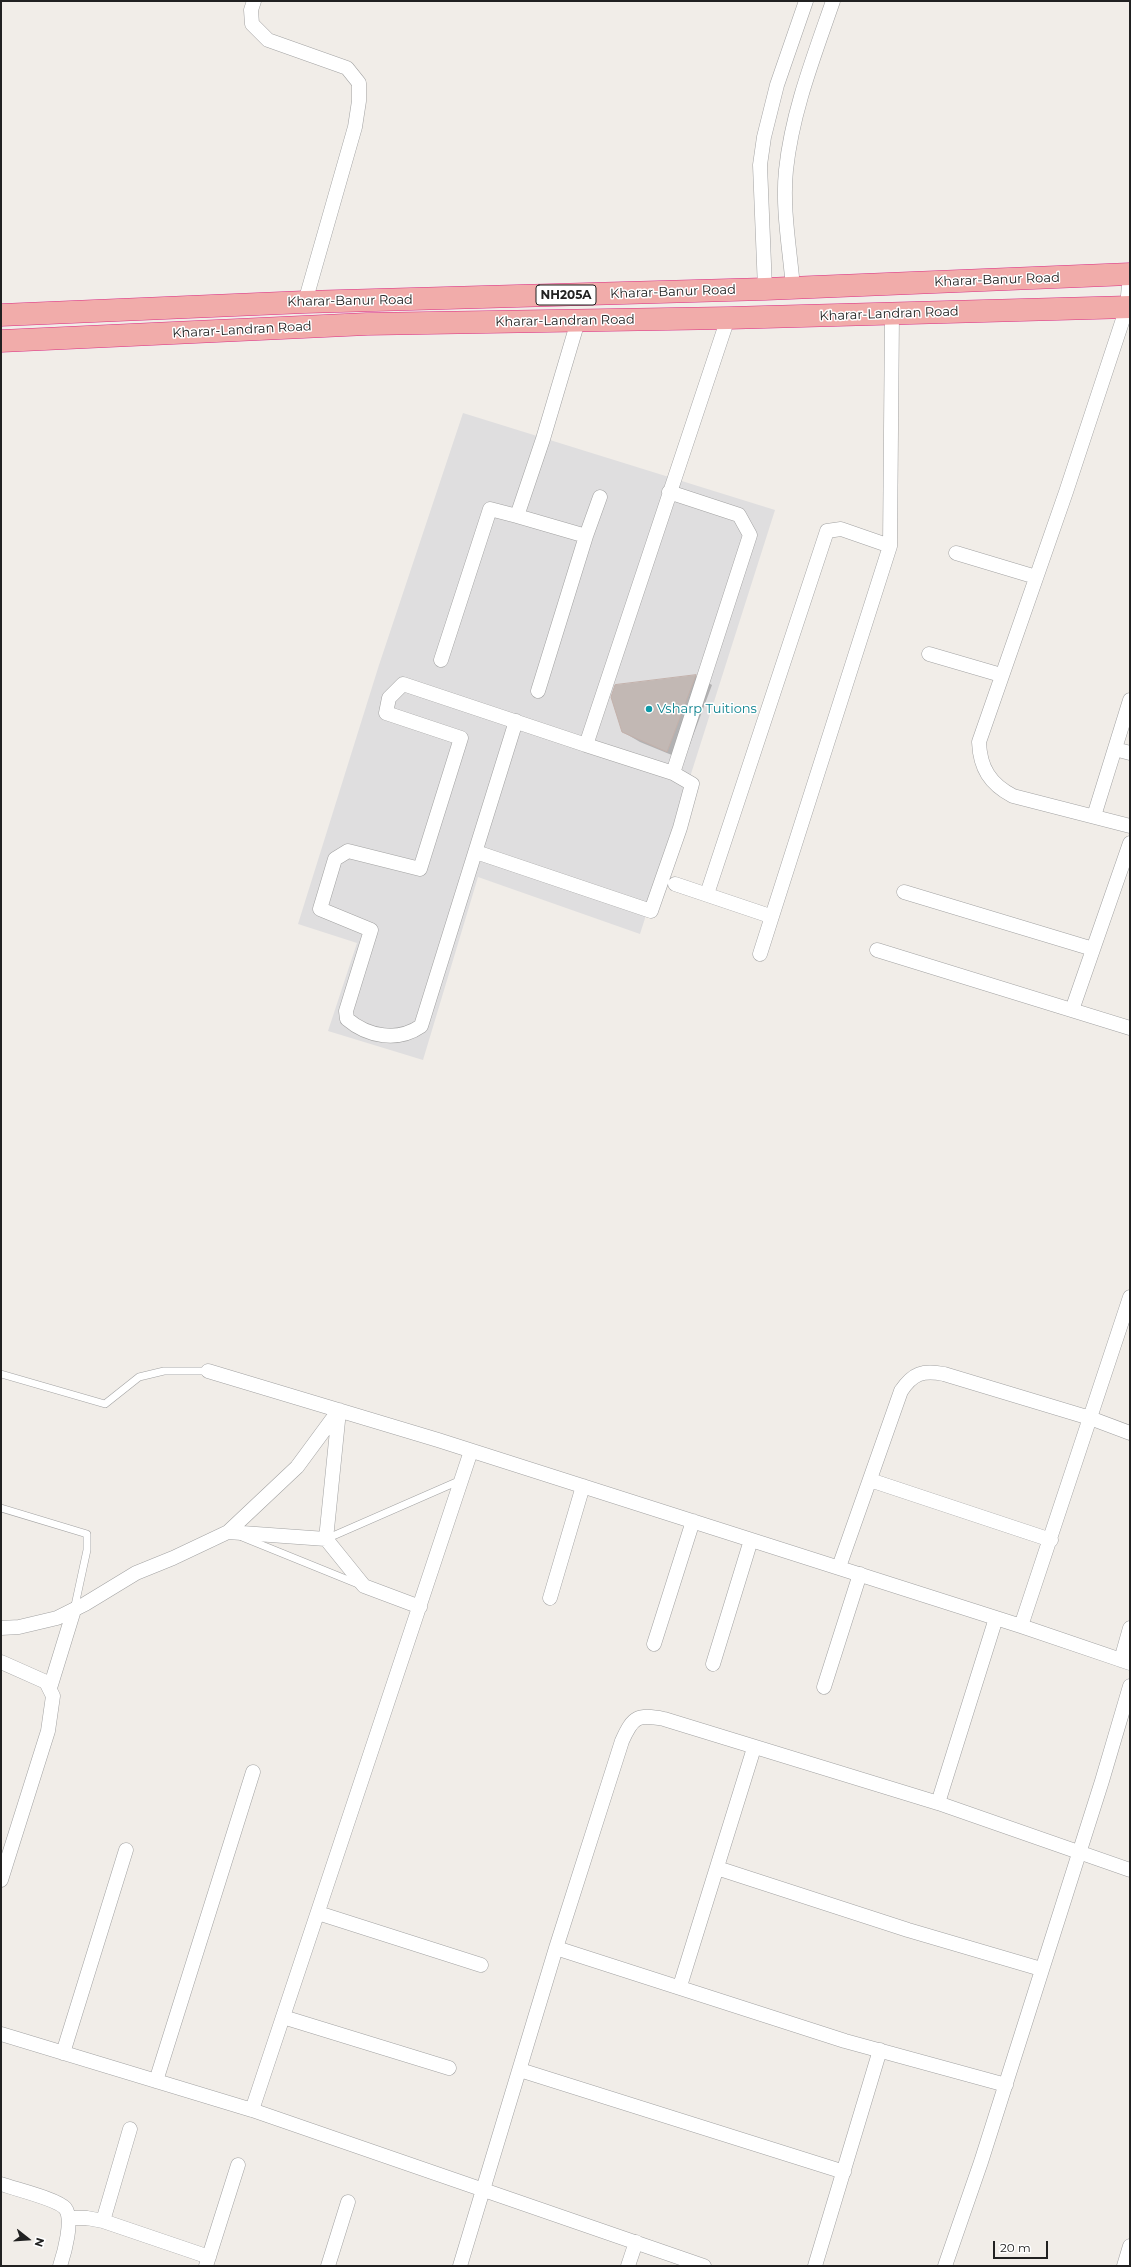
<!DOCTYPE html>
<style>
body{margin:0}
#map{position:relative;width:1131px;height:2267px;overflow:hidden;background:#f1ede8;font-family:Montserrat,sans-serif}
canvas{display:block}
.frame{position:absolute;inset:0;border:2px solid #212121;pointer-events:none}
.north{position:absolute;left:8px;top:2219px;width:40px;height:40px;-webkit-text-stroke:3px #fff;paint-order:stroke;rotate:107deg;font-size:11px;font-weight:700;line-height:16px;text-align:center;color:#212121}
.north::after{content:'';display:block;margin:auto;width:14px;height:18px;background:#212121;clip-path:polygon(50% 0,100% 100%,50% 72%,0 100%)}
.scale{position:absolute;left:993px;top:2241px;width:55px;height:18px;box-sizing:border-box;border:2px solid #212121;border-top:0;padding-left:5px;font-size:12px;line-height:14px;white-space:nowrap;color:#212121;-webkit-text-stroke:3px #fff;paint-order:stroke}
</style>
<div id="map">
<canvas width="1131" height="2267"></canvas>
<div class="frame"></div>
<div class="north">N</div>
<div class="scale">20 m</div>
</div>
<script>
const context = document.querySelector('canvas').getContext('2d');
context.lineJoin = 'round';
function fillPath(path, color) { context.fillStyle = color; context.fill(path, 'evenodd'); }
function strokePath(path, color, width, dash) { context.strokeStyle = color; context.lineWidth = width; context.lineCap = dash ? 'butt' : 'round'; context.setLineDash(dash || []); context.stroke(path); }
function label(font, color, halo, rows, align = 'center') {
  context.font = font + ' Montserrat,sans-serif'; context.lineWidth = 3; context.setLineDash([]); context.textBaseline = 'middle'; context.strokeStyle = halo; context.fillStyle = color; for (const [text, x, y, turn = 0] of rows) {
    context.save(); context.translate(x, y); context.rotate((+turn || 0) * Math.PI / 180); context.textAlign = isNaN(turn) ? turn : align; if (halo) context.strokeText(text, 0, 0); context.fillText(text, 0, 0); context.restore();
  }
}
fillPath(new Path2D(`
 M463 413 775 510 640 934 478 877 423 1060 328 1031 357 943 298 924 379 665Z`), '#dfdedf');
fillPath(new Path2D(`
 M696 676 712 685 684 760 640 742 623 732Z`), '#0003');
const building = new Path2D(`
 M696 675 667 752 622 732 611 697 615 685Z`);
fillPath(building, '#c2b8b4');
strokePath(building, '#c3b1ab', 1);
const service = new Path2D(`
 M1 1374 105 1404 139 1377 164 1371H208
 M1 1508 87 1534V1550L74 1610
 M242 1537 358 1584
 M326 1539 461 1480`);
const minor = new Path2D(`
 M254 1 251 10 252 24 268 40 347 68 359 83V101L355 127 305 302
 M1130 274 1127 307 1066 492 979 742C980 768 990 784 1013 796L1130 826
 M793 288C790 250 782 209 786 170 792 112 814 56 833 1
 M765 289 760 165 764 137 777 85 806 1
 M586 536 600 497
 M956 553 1036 577
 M929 654 1001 675
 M441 660 490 509 517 516
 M538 691 586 536 517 516 543 439 578 321
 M516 721 421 1026C398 1042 368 1037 347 1019L346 1011 371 930 320 909 335 859 348 851 420 869 461 738 386 713 389 698 403 684 586 745 728 318
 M586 745 673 773 750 535 739 515 669 492
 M1115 749 1130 753
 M1094 816 1130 700
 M476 852 651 911 680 828 692 784 673 773
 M675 884 770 916
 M904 892 1093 949
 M707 894 827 531 841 529 890 546
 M877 950 1130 1028
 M760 954 890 546 892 314
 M1072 1010 1130 843
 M208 1371 438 1440 1021 1626 1130 1663
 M339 1411 326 1539 364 1586 420 1607
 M870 1480 1051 1540
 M228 1532 326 1539
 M839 1567 901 1391C913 1373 923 1370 944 1374L1090 1418 1130 1433
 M550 1598 583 1486
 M1021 1626 1130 1297
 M1 1628 19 1627 57 1618 85 1604 136 1573 173 1558 228 1532 297 1467 339 1410
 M654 1644 693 1521
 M1121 1660 1130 1628
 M1 1662 46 1682 53 1696 48 1731 1 1880
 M713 1664 751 1540
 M824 1687 860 1574
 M50 1688 74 1610
 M938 1803 996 1618
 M717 1868 908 1930 1041 1969
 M318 1913 481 1965
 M556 1948 845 2041 1006 2085
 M680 1986 754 1748
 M283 2017 449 2068
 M1 2034 252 2110 704 2266
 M63 2053 126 1850
 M520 2070 844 2172
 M156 2081 253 1772
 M252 2110 471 1451
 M1 2184C15 2189 57 2199 65 2208 74 2219 64 2254 60 2266
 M69 2218H87L103 2221 209 2257
 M103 2221 130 2129
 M206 2266 238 2165
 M328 2266 348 2202
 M460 2266 556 1948 622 1741C633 1716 638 1714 664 1719L938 1803 1130 1870
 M628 2266 636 2242
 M815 2266 880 2050
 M945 2266 981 2162 1102 1781 1130 1686
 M1124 2266 1130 2246`);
const trunk = new Path2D(`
 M1 315 305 302 765 289 1130 274
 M1 341 367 324 728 318 1130 307`);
strokePath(service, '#a2a2a2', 8);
strokePath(minor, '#a2a2a2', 15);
strokePath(trunk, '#da2b83', 23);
strokePath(service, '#fff', 7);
strokePath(minor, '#fff', 14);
strokePath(trunk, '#f1acaa', 22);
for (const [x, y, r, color] of [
 [649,709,4,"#0f9aa8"]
]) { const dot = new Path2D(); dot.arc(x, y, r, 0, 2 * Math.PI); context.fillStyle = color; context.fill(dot); strokePath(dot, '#fff', 1.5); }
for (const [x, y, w] of [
 [566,295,60]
]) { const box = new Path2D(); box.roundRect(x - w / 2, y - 10, w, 20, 3); context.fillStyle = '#fff'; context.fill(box); strokePath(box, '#212121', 1); }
label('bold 12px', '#212121', null, [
 ["NH205A",566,295]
]);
label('13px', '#212121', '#fff', [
 ["Kharar-Banur Road",997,280,-2],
 ["Kharar-Banur Road",673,292,-2],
 ["Kharar-Banur Road",350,301,-1],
 ["Kharar-Landran Road",889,314,-2],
 ["Kharar-Landran Road",565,321,-1],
 ["Kharar-Landran Road",242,330,-3]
]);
label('13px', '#0d838f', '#fff', [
 ["Vsharp Tuitions",657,709]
], 'left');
</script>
